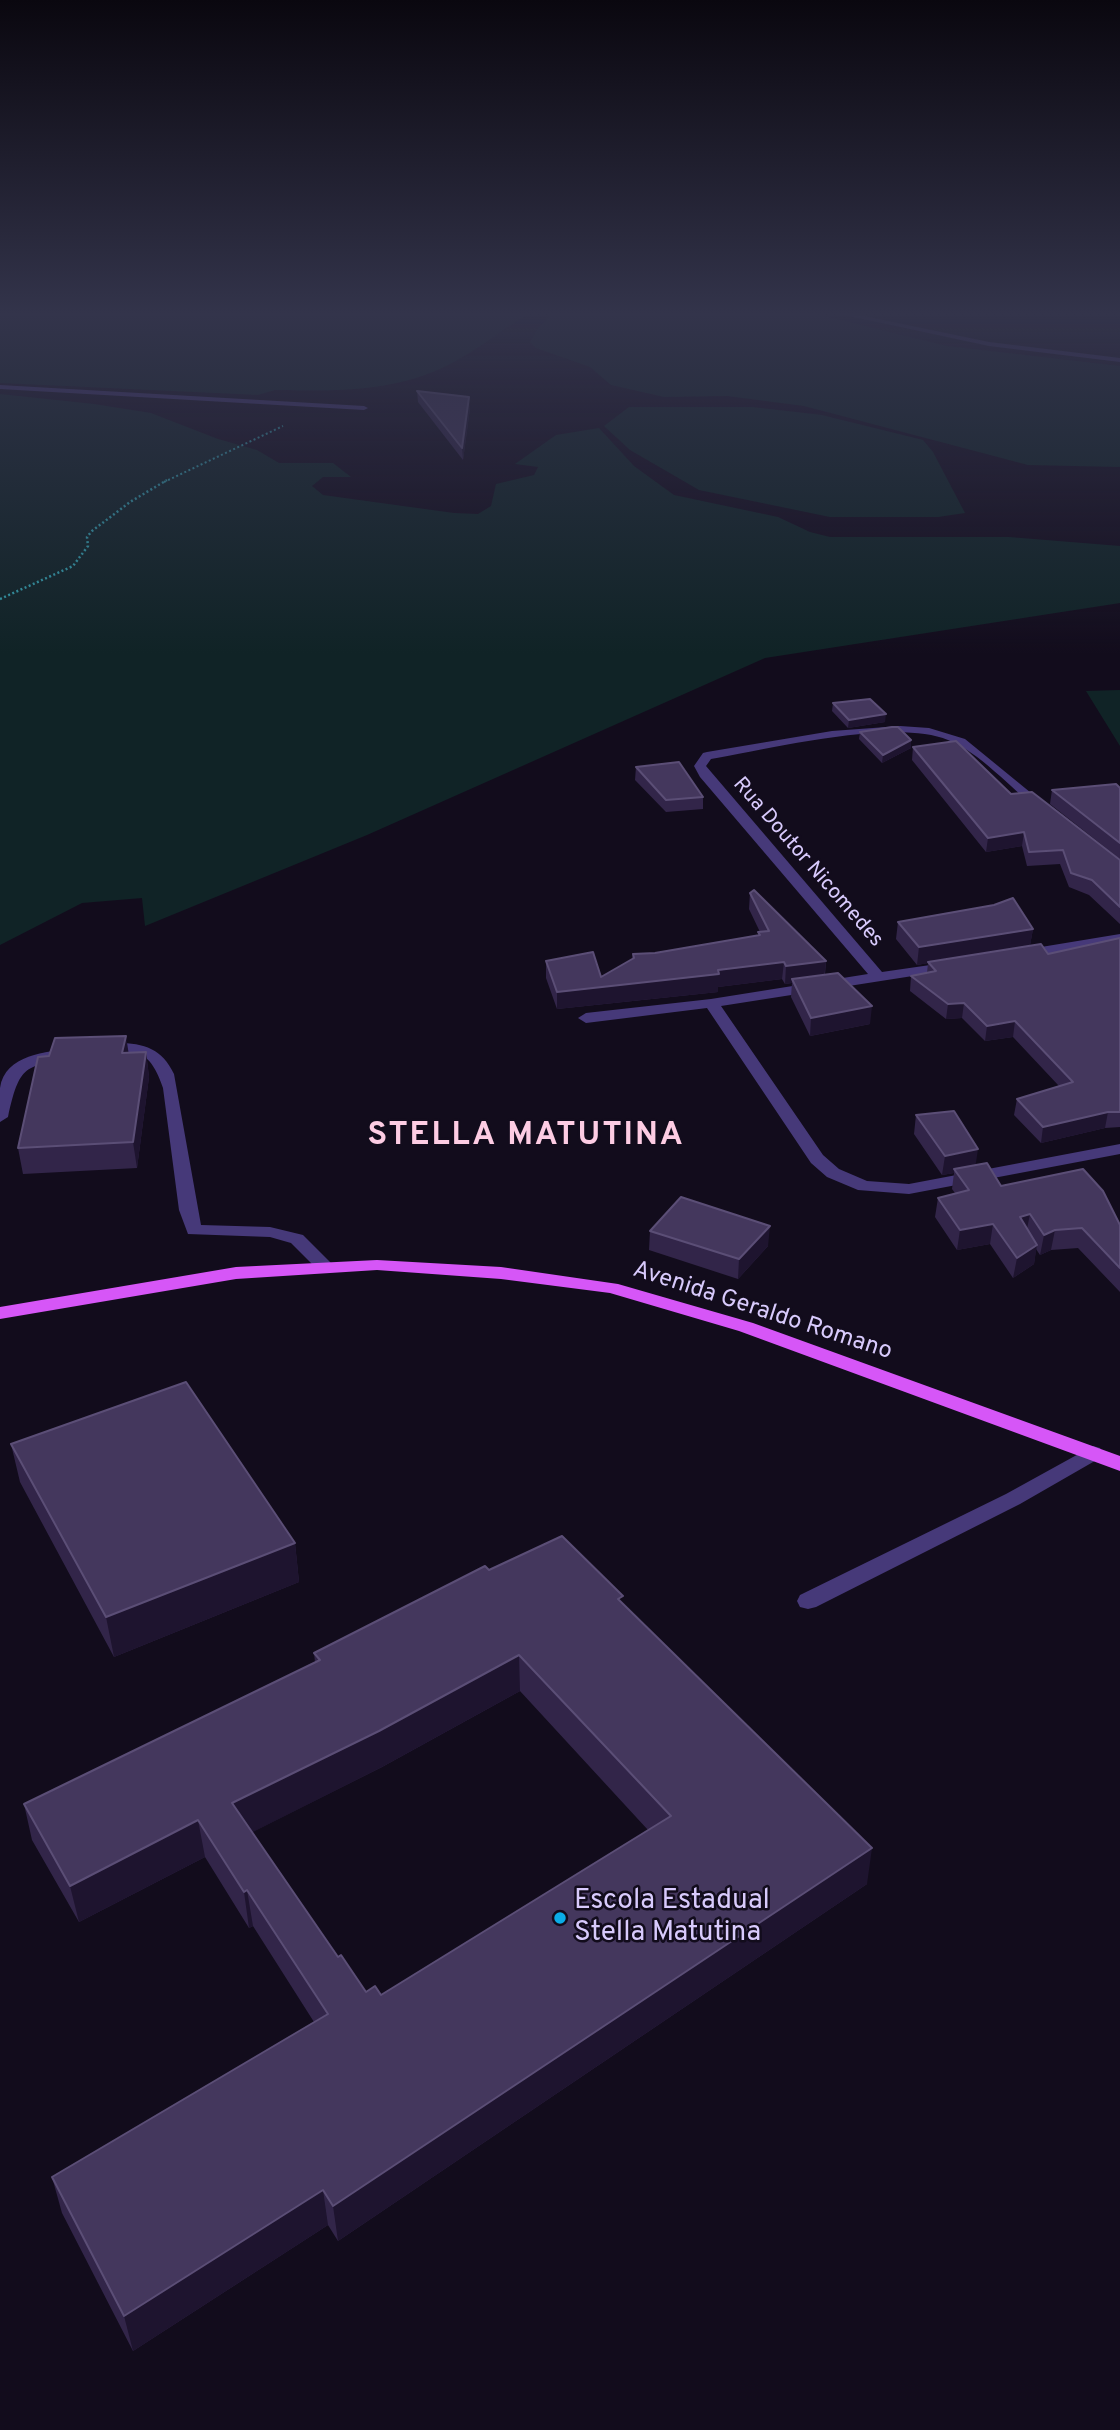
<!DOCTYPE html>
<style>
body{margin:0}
canvas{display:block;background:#120c1c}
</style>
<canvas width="1120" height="2430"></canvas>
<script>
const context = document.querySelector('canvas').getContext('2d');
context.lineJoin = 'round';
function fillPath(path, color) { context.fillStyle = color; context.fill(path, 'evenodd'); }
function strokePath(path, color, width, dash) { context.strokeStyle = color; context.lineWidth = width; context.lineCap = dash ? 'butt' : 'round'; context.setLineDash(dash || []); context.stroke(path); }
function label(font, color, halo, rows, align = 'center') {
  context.font = font + ' Overpass,sans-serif'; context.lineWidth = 5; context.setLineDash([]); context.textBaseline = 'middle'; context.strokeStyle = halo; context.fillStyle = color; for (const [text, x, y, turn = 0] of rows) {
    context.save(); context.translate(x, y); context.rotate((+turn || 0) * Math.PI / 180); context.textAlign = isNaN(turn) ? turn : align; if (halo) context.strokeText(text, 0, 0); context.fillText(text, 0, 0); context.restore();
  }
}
fillPath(new Path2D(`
 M0 313H515L526 315C492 337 458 365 419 377 375 392 321 391 275 390L258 395 0 383Z
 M553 313H812L947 346 1120 366V467L1028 465 804 406 727 396 664 397 611 385 590 367 536 348 530 342 538 328Z
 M0 394 94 404 151 413 218 439 257 450 279 463H333L351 477H323L312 486 323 495 454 513 478 514 491 506 496 484 534 475 538 467 515 464 556 435 599 428 634 466 674 495 778 517 810 532 830 537H1009L1120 546V603L765 658 367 835 145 926 142 898 82 903 0 945Z
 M629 407H752L822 415 923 440 933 452 965 513 938 517H830L699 490 630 450 604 426Z
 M1120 690V746L1086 691Z`), '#102326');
strokePath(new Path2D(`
 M164 482 283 426`), '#329ba8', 2, [2, 2.5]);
strokePath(new Path2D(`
 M0 599 73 566 88 546 87 537 92 531 130 502 167 480`), '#329ba8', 2.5, [2, 2.5]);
fillPath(new Path2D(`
 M0 385 364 406 368 408 364 410 0 389Z
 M117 1043C145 1043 162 1049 174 1074L201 1225 270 1227 303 1235 332 1264 335 1268 332 1272H320L291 1243 270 1237 188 1234 179 1210 163 1088C143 1027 117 1068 96 1049L99 1046Z
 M73 1048 81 1053 79 1056C27 1069 21 1058 8 1117L0 1122C0 1111 0 1099 0 1088 5 1054 47 1052 73 1048Z
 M1093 1446 1100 1448 1103 1453 1100 1458 1020 1504 816 1607 808 1609 800 1607 797 1601 800 1595 1006 1494Z`), '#463979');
fillPath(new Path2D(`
 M835 313H850L989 342 1120 358V362L989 346Z
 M900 726 929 728 965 739 1047 806 1037 809C1011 788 979 752 948 740 895 718 769 749 711 759L706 766 882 972 951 962 958 966 951 970 721 1006 823 1155 839 1169 867 1181 909 1184 1120 1144V1154L909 1194 858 1190 827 1177 811 1163 707 1008 586 1023 578 1018 586 1013 711 999 868 974 700 777 694 766 703 753 707 752 832 731Z
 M1120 934V942L1023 958 1016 954 1023 950Z`), '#463979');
fillPath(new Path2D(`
 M377 1260 501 1267 618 1284 753 1323 1120 1456V1471L739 1331 610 1293 501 1279 377 1270 236 1279 0 1319V1307L236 1267Z`), '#d656f7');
fillPath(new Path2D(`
 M417 391 470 408 463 460 418 402Z
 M833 703 885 722 848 728 832 711Z
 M860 732 911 748 882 763 859 739Z
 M913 747 1011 794 1120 860V924L1089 895 1069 887 1060 864 1027 866 1022 846 986 852 912 760Z
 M636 767 703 797V809L666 812 635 780Z
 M1120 788V859L1050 804 1052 790Z
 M750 893 826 961 825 974 870 1024 810 1036 791 997 792 983 785 984 782 979 718 987V992L557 1009 546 978V961L601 977 632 959 633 954 655 953 758 936V932H760L749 909Z
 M898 922 1033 929 1030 945 1048 954 1120 938V1127L1105 1128 1041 1143 1014 1115 1017 1099 1059 1086 1013 1037 985 1041 962 1018 946 1019 910 991 911 976 927 973 928 963 917 965 896 939Z
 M146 1052 149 1077 137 1168 23 1174 18 1148 129 1053Z
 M916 1115 1001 1186 1120 1225V1292L1078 1248 1051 1250 1040 1255 1036 1249 1034 1264 1013 1278 990 1244 957 1250 935 1217 938 1198 955 1193 952 1189 954 1173 942 1175 914 1134Z
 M650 1231 768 1246 738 1279 649 1250Z
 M11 1444 295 1543 299 1582 114 1657 20 1482Z
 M489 1570 623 1604 867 1884 338 2241 328 2225 133 2351 62 2213 52 2177 314 2022 253 1926 249 1928 205 1857 79 1922 32 1840 24 1804 315 1662 314 1653ZM520 1691 648 1830 381 1995 366 1992 338 1957 252 1832 382 1767Z`), '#322549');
fillPath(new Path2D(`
 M469 397 470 408 463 460 462 448Z
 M886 714 885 722 848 728 849 720Z
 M911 740V748L882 763 883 755Z
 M1024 832 1022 846 986 852 988 838Z
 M1033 929 1030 946 917 965 919 947Z
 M826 961 824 978 792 979V983L785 984 786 966Z
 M784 962 782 979 718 987V992L557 1009V992Z
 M964 1003 962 1018 946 1019 948 1004Z
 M872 1006 870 1024 810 1036 811 1018Z
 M1015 1021 1013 1037 985 1041 987 1026Z
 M126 1036 130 1062 122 1053Z
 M146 1052 149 1077 137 1168 133 1142Z
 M1108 1112 1105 1128 1041 1143 1043 1127Z
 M978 1149 975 1169H954V1173L942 1175 945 1156Z
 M1030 1214 1026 1234 1020 1217Z
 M993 1224 990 1244 957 1250 960 1230Z
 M770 1226 768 1246 738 1279 739 1259Z
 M1055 1230 1051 1250 1040 1255 1044 1235Z
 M1037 1245 1034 1264 1013 1278 1017 1258Z
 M295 1543 299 1582 114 1657 106 1617Z
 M519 1655 520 1691 382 1767 237 1840 232 1803Z
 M198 1820 205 1857 79 1922 70 1886Z
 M872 1848 867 1884 338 2241 333 2206Z
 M247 1890 253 1926 249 1928 244 1892Z
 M323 2190 328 2225 133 2351 124 2316Z`), '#1e142f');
const building = new Path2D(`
 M417 391 469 397 462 448Z
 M870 699 886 714 849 720 833 703Z
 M892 727H898L911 740 883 755 860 732Z
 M956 741 1011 794 1032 792 1120 860V907L1092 880 1071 873 1063 850 1029 852 1024 832 988 838 913 747Z
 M679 762 703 797 666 800 636 767Z
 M1116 784 1120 788V843L1052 790Z
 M754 890 826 961 786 966 784 962 718 970 719 974 557 992 546 961 593 952 601 977 634 958 633 954 655 953 760 935 758 932 769 931 750 893Z
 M1013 898 1033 929 919 947 898 922 994 905Z
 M1120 938V1112H1108L1043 1127 1017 1099 1073 1082 1015 1021 987 1026 964 1003 948 1004 911 976 936 971 928 962 1041 944 1048 954Z
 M838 973 872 1006 811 1018 792 979Z
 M126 1036 122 1053 146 1052 133 1142 18 1148 38 1057 49 1056 55 1038Z
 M954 1111 978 1149 945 1156 916 1115Z
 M987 1163 1001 1186 1083 1169 1103 1191 1120 1225V1268L1082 1228 1055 1230 1044 1235 1030 1214 1020 1217 1037 1245 1017 1258 993 1224 960 1230 938 1198 969 1190 954 1169Z
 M681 1197 770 1226 739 1259 650 1231Z
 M186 1382 295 1543 106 1617 11 1444Z
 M562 1536 623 1596 618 1599 872 1848 333 2206 323 2190 124 2316 52 2177 328 2014 247 1890 244 1892 198 1820 70 1886 24 1804 320 1660 314 1653 485 1566 489 1570ZM519 1655 671 1816 381 1995 375 1986 366 1992 341 1955 338 1957 232 1803 379 1731Z`);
fillPath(building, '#44375d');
strokePath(building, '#5b4e76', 2);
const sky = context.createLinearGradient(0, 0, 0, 654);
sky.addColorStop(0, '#0a070f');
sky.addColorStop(0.48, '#33344b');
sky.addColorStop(1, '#33344b00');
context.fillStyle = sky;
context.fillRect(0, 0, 1120, 654);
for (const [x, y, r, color] of [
 [560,1918,7,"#0bace7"]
]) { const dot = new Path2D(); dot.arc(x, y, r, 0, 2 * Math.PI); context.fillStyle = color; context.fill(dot); strokePath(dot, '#120c1c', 2.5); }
label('21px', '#d8cafc', '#120c1c', [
 ["Rua Doutor Nicomedes",807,863,49]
]);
label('24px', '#d8cafc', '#120c1c', [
 ["Avenida Geraldo Romano",762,1312,18]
]);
label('28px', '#d8cafc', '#120c1c', [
 ["Escola Estadual",574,1902],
 ["Stella Matutina",574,1934]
], 'left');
context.letterSpacing = '2px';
label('bold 32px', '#fdcce3', '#120c1c', [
 ["STELLA MATUTINA",526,1138]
]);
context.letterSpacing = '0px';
</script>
